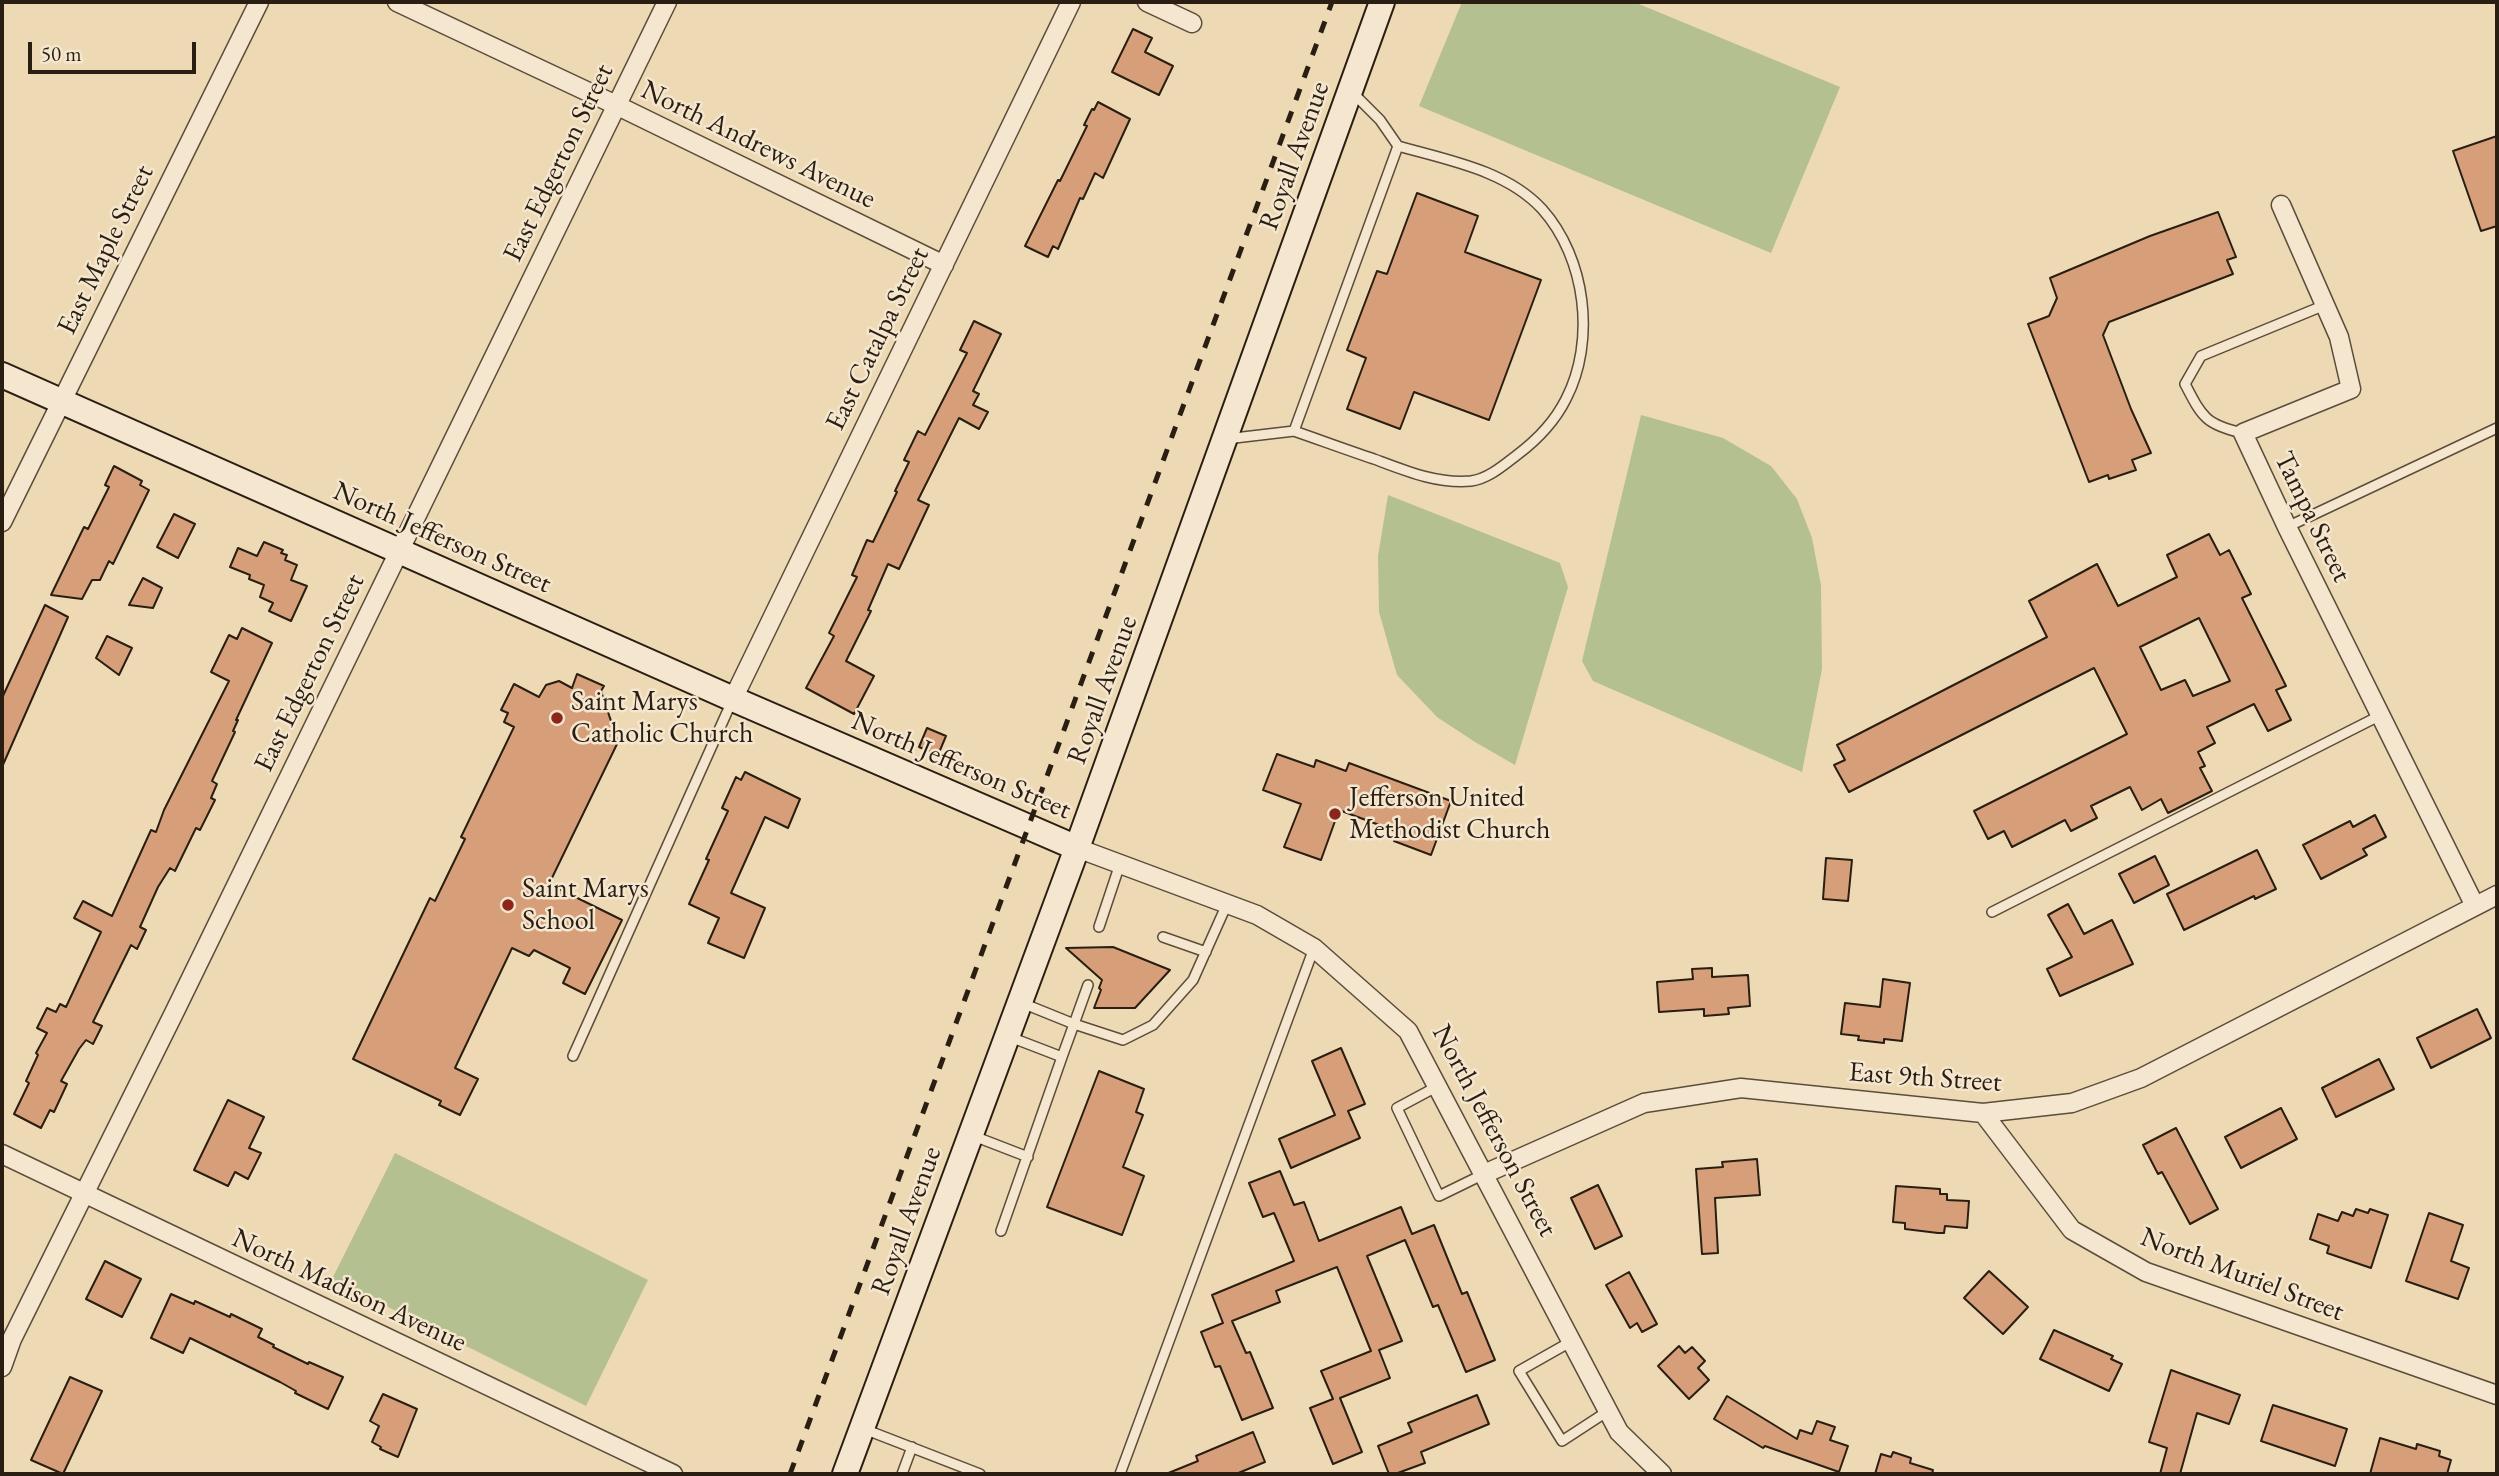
<!DOCTYPE html>
<style>
body{margin:0}
#map{position:relative;width:2499px;height:1476px;overflow:hidden;background:#eed9b5;font-family:"EB Garamond",serif}
canvas{display:block}
.frame{position:absolute;inset:0;border:4px solid #291e11;pointer-events:none}
.scale{position:absolute;left:28px;top:42px;width:168px;height:32px;box-sizing:border-box;border:4px solid #291e11;border-top:0;padding-left:9px;font-size:21px;line-height:24px;white-space:nowrap;color:#291e11;-webkit-text-stroke:5px #f4e6cf;paint-order:stroke}
</style>
<div id="map">
<canvas width="2499" height="1476"></canvas>
<div class="frame"></div>
<div class="scale">50 m</div>
</div>
<script>
const context = document.querySelector('canvas').getContext('2d');
context.lineJoin = 'round';
function fillPath(path, color) { context.fillStyle = color; context.fill(path, 'evenodd'); }
function strokePath(path, color, width, dash) { context.strokeStyle = color; context.lineWidth = width; context.lineCap = dash ? 'butt' : 'round'; context.setLineDash(dash || []); context.stroke(path); }
function label(font, color, halo, rows, align = 'center') {
  context.font = font + ' "EB Garamond",serif'; context.lineWidth = 5; context.setLineDash([]); context.textBaseline = 'middle'; context.strokeStyle = halo; context.fillStyle = color; for (const [text, x, y, turn = 0] of rows) {
    context.save(); context.translate(x, y); context.rotate((+turn || 0) * Math.PI / 180); context.textAlign = isNaN(turn) ? turn : align; if (halo) context.strokeText(text, 0, 0); context.fillText(text, 0, 0); context.restore();
  }
}
fillPath(new Path2D(`
 M1462 2H1634L1840 87 1771 253 1419 106Z
 M1641 415 1723 438 1771 466 1797 499 1812 538 1821 585 1822 669 1802 772 1593 681 1582 661Z
 M1388 495 1560 563 1568 587 1515 765 1475 742 1437 717 1397 675 1379 612 1378 556Z
 M395 1153 648 1280 586 1406 332 1279Z`), '#b5c090');
const building = new Path2D(`
 M1133 29 1152 38 1145 52 1173 66 1159 95 1112 72Z
 M1098 102 1130 119 1103 178 1095 173 1083 199 1080 198 1058 249 1053 246 1048 257 1025 246 1058 180 1060 181 1087 126 1084 125 1092 109 1094 110Z
 M2497 136V226L2481 231 2453 151Z
 M1417 193 1478 216 1465 252 1541 280 1489 420 1414 392 1400 429 1347 409 1366 358 1347 350 1377 271 1387 274Z
 M2218 212 2236 257 2227 260 2233 274 2109 322 2103 335 2131 409 2151 453 2132 460 2136 470 2109 479 2108 475 2089 482 2028 324 2049 316 2057 298 2050 278 2150 236Z
 M974 321 1001 334 973 391 979 394 973 405 988 412 979 429 959 418 918 500 929 505 899 569 888 564 868 610 871 611 846 661 874 676 854 714 806 688 834 636 829 633 857 577 852 575 867 540 873 542 897 492 895 491 909 462 904 460 918 431 925 435 967 353 960 350Z
 M114 466 142 481 140 485 149 490 113 564 109 561 100 580H92L82 599 51 595 84 527 88 529 109 487 105 485Z
 M174 514 195 524 178 558 157 547Z
 M2209 534 2220 555 2229 550 2251 594 2242 598 2286 686 2276 690 2291 720 2268 731 2254 704 2207 727 2215 743 2198 752 2205 766 2200 768 2212 791 2168 813 2161 799 2142 810 2130 787 2091 806 2097 818 2071 831 2065 820 2012 847 2004 831 1988 839 1974 811 2127 734 2094 668 1849 792 1834 765 1845 760 1837 745 2047 637 2029 601 2097 564 2118 606 2177 577 2167 555ZM2199 618 2230 681 2193 696 2185 680 2161 690 2140 647Z
 M264 542 283 550 281 553 287 555 285 560 297 565 291 580 307 586 291 621 269 611 273 603 260 597 264 585 249 579 250 575 230 567 238 548 257 556Z
 M143 578 162 588 153 608 129 605Z
 M45 605 68 617 2 767V698Z
 M242 628 272 643 236 720H238L233 731 235 732 212 781 217 784 211 798 215 800 200 830 196 828 175 871 170 868 158 887 140 927 146 930 137 949 131 945 93 1022 102 1026 93 1044 86 1040 79 1049 61 1081 67 1084 54 1112 50 1110 41 1128 14 1114 29 1083 26 1081 38 1055 36 1053 47 1033 37 1028 47 1008 56 1012 60 1004 66 1007 101 932 74 918 83 901 112 916 151 830 156 832 164 810 229 681 211 672 229 635 237 639Z
 M107 636 132 648 119 675 96 658Z
 M577 674 604 686 601 691 618 742 549 884 622 920 585 994 563 983 570 968 534 950 529 956 512 948 455 1068 478 1079 460 1115 439 1105 441 1101 353 1059 430 898 435 901 465 839 461 837 514 727 504 722 508 713 501 710 514 684 539 697 546 685 559 681 572 688Z
 M927 728 946 736 938 755 919 747Z
 M1277 754 1314 767 1316 760 1346 771 1349 763 1451 801 1431 855 1394 841 1398 832 1339 810 1321 860 1284 847 1301 804 1263 790Z
 M745 772 800 799 788 828 765 817 731 893 765 908 744 958 708 943 719 918 689 904 709 860 706 859 728 811 722 808 736 777 741 780Z
 M2375 815 2386 837 2363 849 2367 855 2321 879 2303 845 2350 821 2353 827Z
 M2257 850 2276 889 2255 899 2254 896 2184 930 2167 894Z
 M2155 856 2169 885 2134 903 2119 874Z
 M1826 858 1852 860 1848 901 1823 899Z
 M2068 904 2084 934 2112 920 2133 964 2060 996 2047 969 2072 957 2048 915Z
 M1113 947 1170 970 1135 1008H1094L1101 990 1099 988 1102 980 1066 948Z
 M1712 968V977L1748 975 1750 1006 1728 1008 1729 1014 1704 1016V1009L1659 1012 1657 982 1693 979 1692 969Z
 M1883 979 1910 983 1902 1041 1884 1039V1043L1858 1040 1859 1036 1841 1034 1845 1003 1880 1007Z
 M2477 1009 2491 1038 2431 1068 2417 1038Z
 M1341 1048 1365 1104 1348 1111 1360 1138 1291 1168 1279 1139 1335 1115 1312 1061Z
 M2379 1059 2394 1089 2336 1117 2322 1088Z
 M1099 1071 1144 1089 1136 1112 1143 1115 1123 1167 1144 1176 1122 1235 1047 1207Z
 M228 1100 264 1117 249 1148 261 1153 248 1179 235 1172 228 1186 194 1170Z
 M2281 1108 2297 1139 2241 1168 2225 1137Z
 M2176 1128 2218 1209 2190 1224 2162 1172 2158 1174 2143 1145Z
 M1757 1159 1760 1195 1715 1198 1718 1253 1702 1254 1696 1169 1723 1167 1722 1162Z
 M1280 1171 1294 1205 1304 1202 1319 1241 1401 1207 1412 1234 1434 1225 1462 1294 1467 1292 1495 1360 1466 1372 1438 1305 1433 1307 1405 1240 1367 1256 1402 1341 1379 1350 1390 1378 1340 1398 1362 1452 1333 1464 1310 1408 1333 1399 1321 1371 1371 1351 1337 1267 1276 1291 1280 1302 1232 1321 1246 1353 1250 1352 1273 1408 1242 1420 1220 1366 1215 1367 1201 1332 1223 1323 1212 1295 1294 1261 1274 1213 1263 1217 1249 1183Z
 M1598 1185 1622 1236 1595 1249 1571 1198Z
 M1896 1186 1940 1189V1194H1947V1200L1969 1201 1967 1228 1945 1226 1944 1233H1938L1905 1229V1223L1893 1222Z
 M2356 1209 2368 1213 2370 1209 2388 1215 2371 1268 2327 1253 2329 1246 2310 1239 2318 1214 2338 1221 2342 1212 2353 1216Z
 M2429 1213 2463 1225 2451 1261 2469 1268 2458 1299 2406 1281Z
 M105 1261 141 1279 122 1317 86 1299Z
 M1989 1271 2028 1307 2003 1334 1964 1298Z
 M1629 1272 1657 1324 1642 1332 1637 1323 1630 1328 1606 1285Z
 M171 1294 194 1304 195 1301 230 1317 231 1314 262 1329 258 1337 274 1345 273 1347 308 1364 309 1362 343 1377 328 1409 295 1393 296 1391 280 1382 190 1338 183 1353 151 1338Z
 M2054 1330 2113 1356 2111 1359 2122 1364 2109 1391 2040 1359Z
 M1679 1346 1685 1353 1692 1347 1705 1361 1698 1368 1709 1380 1689 1399 1658 1366Z
 M2171 1370 2240 1395 2229 1424 2197 1413 2180 1474H2160L2167 1448 2149 1442Z
 M70 1377 102 1391 63 1474 31 1460Z
 M383 1394 417 1409 398 1457 380 1449 381 1447 372 1442 379 1426 370 1421Z
 M1477 1395 1489 1424 1421 1452 1425 1463 1395 1474H1389L1378 1446 1412 1432 1408 1423Z
 M1727 1396 1797 1439 1800 1430 1812 1434 1817 1421 1835 1427 1830 1440 1848 1446 1839 1472 1765 1446 1763 1448 1714 1419Z
 M2273 1405 2347 1429 2335 1466 2261 1441Z
 M1253 1432 1265 1462 1236 1474H1166L1198 1461 1196 1456Z
 M2380 1438 2416 1449 2417 1444 2440 1451 2439 1456 2451 1460 2447 1474H2370Z
 M1893 1452 1911 1458 1910 1463 1933 1470 1932 1474H1875L1881 1454 1891 1457Z`);
fillPath(building, '#d69f7a');
strokePath(building, '#291e11', 2);
const lane = new Path2D(`
 M1294 431C1320 440 1347 450 1374 459 1406 471 1437 484 1471 481 1488 479 1504 465 1517 455 1537 440 1555 421 1566 399 1596 341 1586 258 1542 209 1506 170 1447 160 1398 146
 M2243 433C2206 425 2202 417 2185 384L2201 356 2325 305
 M1226 439 1294 431 1398 146 1380 120 1353 93
 M2287 527 2497 428
 M1992 912 2381 715
 M1099 927 1120 864
 M1163 937 1206 952
 M1088 985 1074 1024 1123 1040 1153 1025 1193 980 1227 904
 M1022 1003 1074 1024 1062 1057
 M573 1056 732 701
 M1438 1086 1397 1108 1439 1196 1484 1174
 M971 1135 1028 1157
 M1001 1231 1062 1057 1010 1037
 M1572 1341 1519 1371 1562 1441 1608 1411
 M864 1429 980 1474
 M902 1474 912 1447
 M1120 1474 1314 948`);
const street = new Path2D(`
 M397 2 616 105 944 265
 M1147 2 1192 23
 M2281 205 2339 337 2351 389 2243 433 2287 527 2475 906
 M2 522 259 2
 M733 699 1071 2
 M1077 848 1257 915 1314 948 1408 1031 1619 1432 1662 1474
 M1983 1113 2072 1230 2146 1272 2497 1395
 M2 1154 673 1474
 M1484 1174 1644 1103 1741 1088 1983 1113 2072 1103 2141 1078 2497 895
 M2 1367 12 1339 174 1013 667 2`);
const secondary = new Path2D(`
 M2 375 733 699 1077 848
 M845 1474 1077 848 1382 2`);
strokePath(lane, '#5a4d3a', 12);
strokePath(street, '#5a4d3a', 21);
strokePath(secondary, '#291e11', 28);
strokePath(lane, '#f4e6cf', 9);
strokePath(street, '#f4e6cf', 18);
strokePath(secondary, '#f4e6cf', 24);
strokePath(new Path2D(`
 M790 1474 1332 2`), '#291e11', 5, [12, 12]);
for (const [x, y, r, color] of [
 [557,718,7,"#8f2418"],
 [1335,814,7,"#8f2418"],
 [508,905,7,"#8f2418"]
]) { const dot = new Path2D(); dot.arc(x, y, r, 0, 2 * Math.PI); context.fillStyle = color; context.fill(dot); strokePath(dot, '#f4e6cf', 2.5); }
label('28px', '#291e11', '#f4e6cf', [
 ["North Andrews Avenue",758,145,26],
 ["Royall Avenue",1295,156,-70],
 ["East Edgerton Street",559,163,-64],
 ["East Maple Street",106,250,-64],
 ["East Catalpa Street",878,339,-64],
 ["Tampa Street",2312,517,64],
 ["North Jefferson Street",442,538,24],
 ["East Edgerton Street",310,673,-64],
 ["Royall Avenue",1103,690,-70],
 ["North Jefferson Street",961,766,23],
 ["East 9th Street",1925,1078,4],
 ["North Jefferson Street",1494,1131,62],
 ["Royall Avenue",907,1221,-70],
 ["North Muriel Street",2242,1275,21],
 ["North Madison Avenue",349,1291,25]
]);
label('28px', '#291e11', '#f4e6cf', [
 ["Saint Marys",571,702],
 ["Catholic Church",571,734],
 ["Jefferson United",1349,798],
 ["Methodist Church",1349,830],
 ["Saint Marys",522,889],
 ["School",522,921]
], 'left');
</script>
